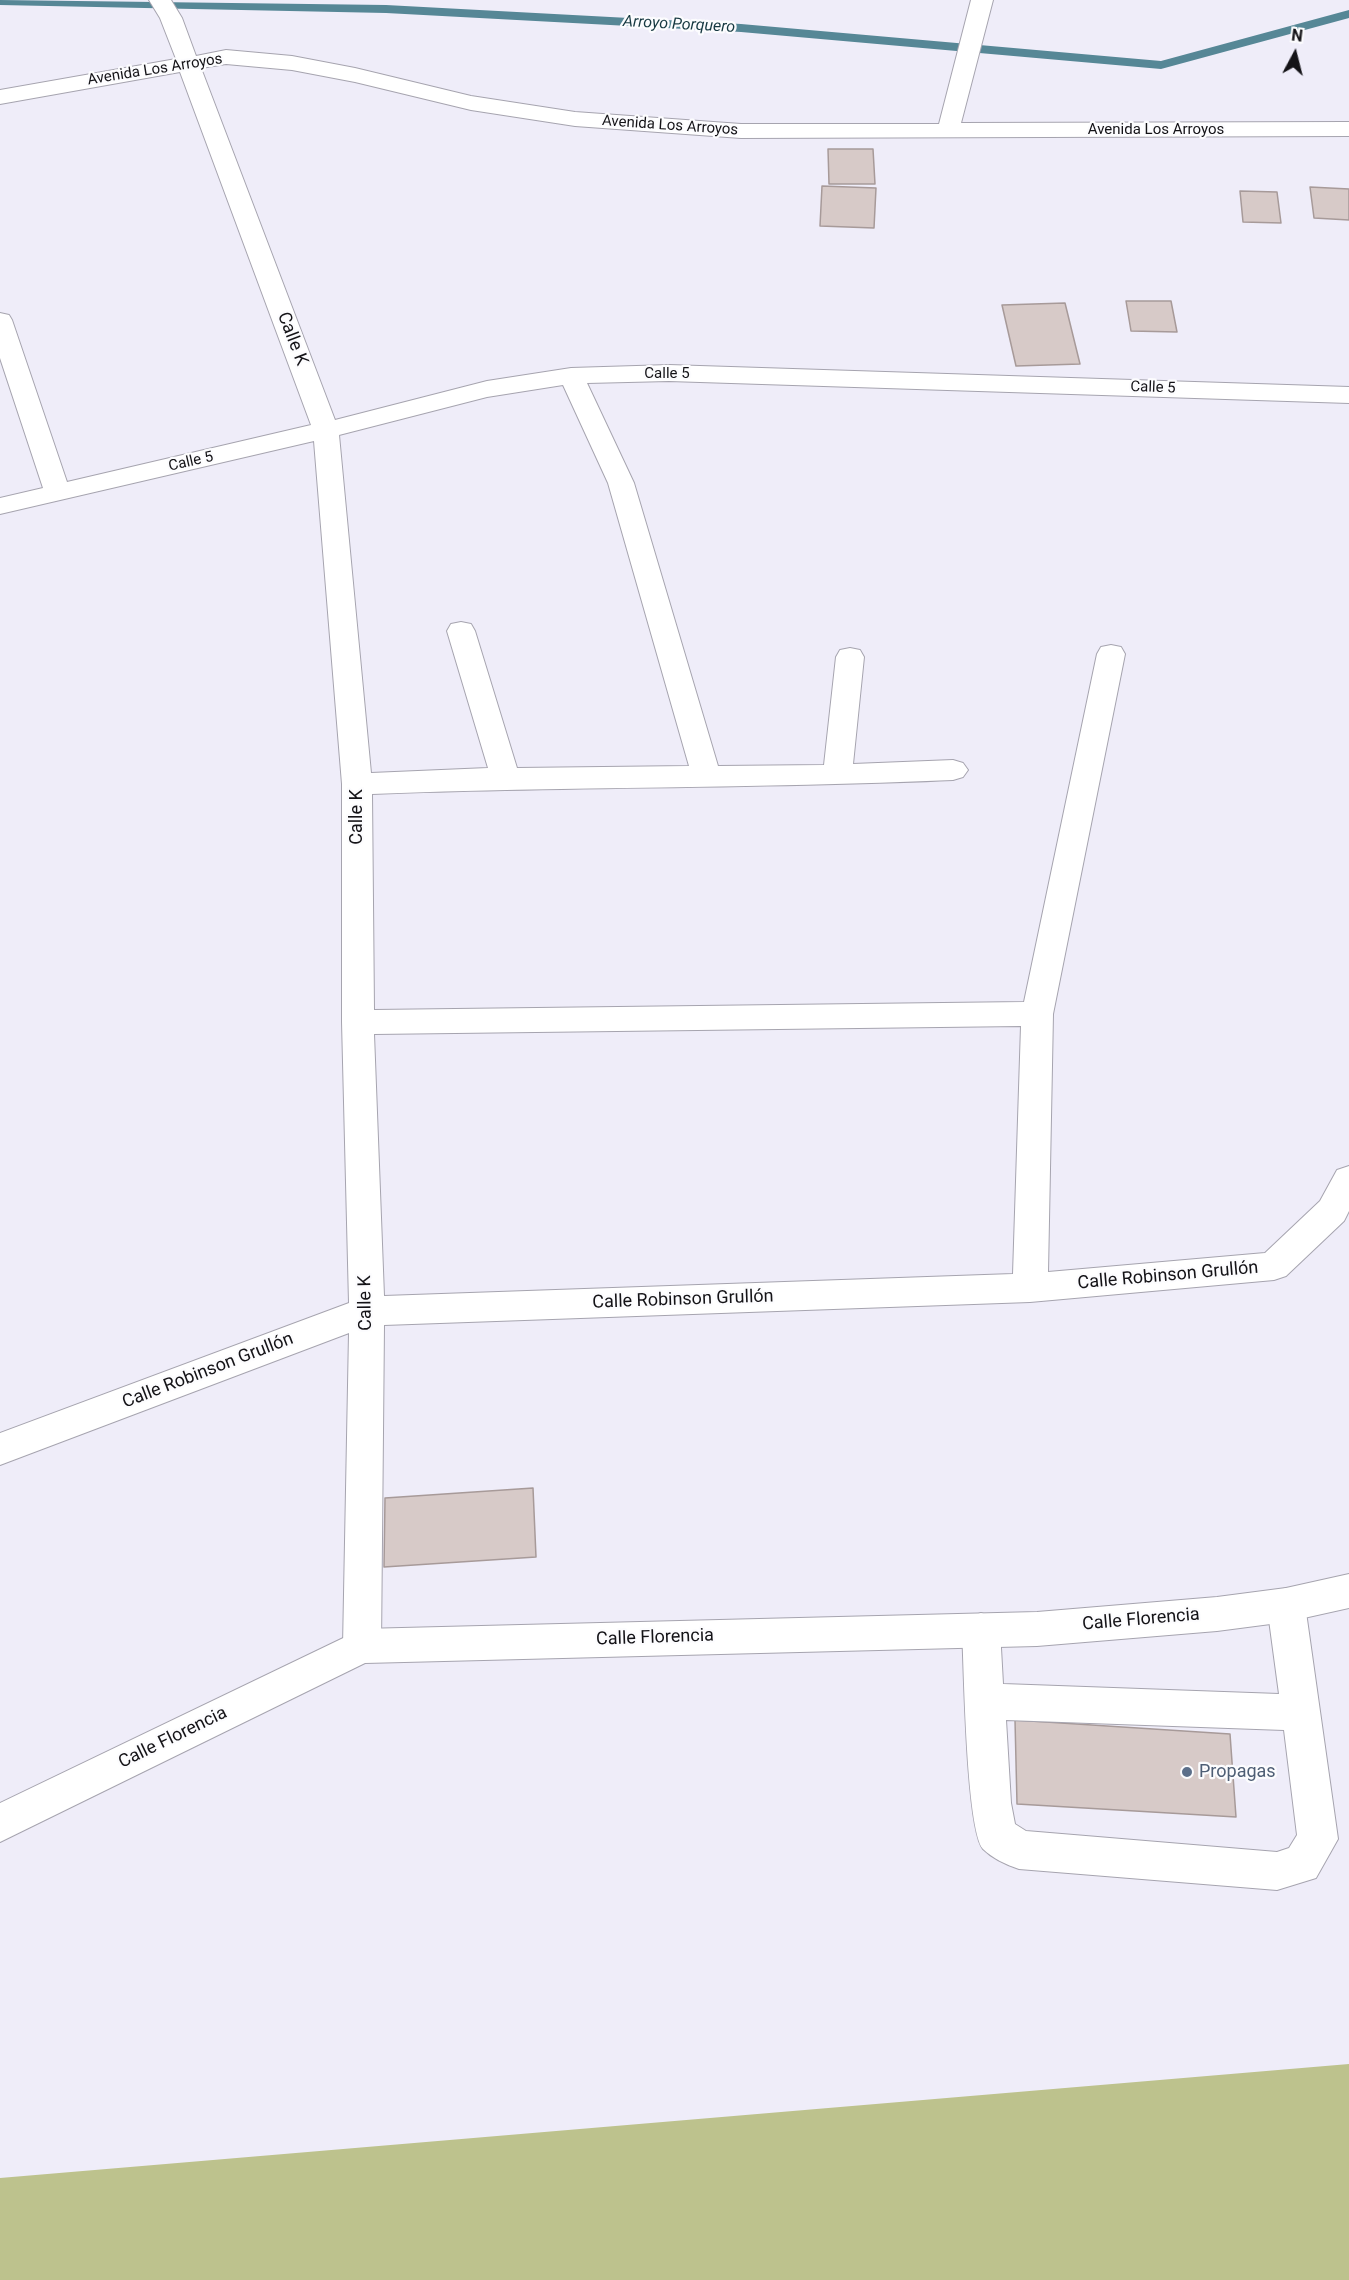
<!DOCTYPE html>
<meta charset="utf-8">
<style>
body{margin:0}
#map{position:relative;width:1349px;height:2280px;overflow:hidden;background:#efedf9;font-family:Roboto,sans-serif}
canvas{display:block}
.north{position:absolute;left:1265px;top:24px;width:60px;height:60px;-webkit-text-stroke:4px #fcfcfe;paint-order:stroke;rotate:7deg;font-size:16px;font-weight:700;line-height:24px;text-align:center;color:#141317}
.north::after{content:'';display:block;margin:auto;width:21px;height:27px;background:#141317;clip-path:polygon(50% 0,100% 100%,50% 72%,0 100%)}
</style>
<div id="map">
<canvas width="1349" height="2280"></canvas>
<div class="north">N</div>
</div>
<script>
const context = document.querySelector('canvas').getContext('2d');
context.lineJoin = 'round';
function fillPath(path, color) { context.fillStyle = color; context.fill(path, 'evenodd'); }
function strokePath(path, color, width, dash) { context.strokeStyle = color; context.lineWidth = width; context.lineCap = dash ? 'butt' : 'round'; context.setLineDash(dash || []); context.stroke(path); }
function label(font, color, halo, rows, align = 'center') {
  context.font = font + ' Roboto,sans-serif'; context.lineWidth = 4.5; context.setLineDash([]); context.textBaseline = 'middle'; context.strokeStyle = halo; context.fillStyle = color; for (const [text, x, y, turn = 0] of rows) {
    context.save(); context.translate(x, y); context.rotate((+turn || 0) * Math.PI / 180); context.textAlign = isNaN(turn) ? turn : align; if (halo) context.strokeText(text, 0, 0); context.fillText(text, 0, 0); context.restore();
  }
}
fillPath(new Path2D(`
 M1349 2064V2280H0V2178Z`), '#bdc28d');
fillPath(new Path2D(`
 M0 0 386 5 741 24 1161 61 1349 10V18L1161 69 741 32 386 13 0 5Z`), '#568796');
const building = new Path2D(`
 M828 149H873L875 184H829Z
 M822 186 876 188 874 228 820 226Z
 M1310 187 1349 189V220L1314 218Z
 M1240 191 1277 192 1281 223 1243 222Z
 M1126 301H1171L1177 332 1131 331Z
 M1065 303 1080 364 1016 366 1002 305Z
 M533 1488 536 1557 384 1567 385 1498Z
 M1015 1720 1230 1734 1236 1817 1017 1804Z`);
fillPath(building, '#d7cac8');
strokePath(building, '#a79a99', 1.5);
const lane = new Path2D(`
 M1286 1588 1299 1593 1305 1605 1338 1839 1316 1878 1277 1890 1019 1869C1007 1865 992 1858 983 1849 966 1829 964 1665 962 1630L968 1618 981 1613 994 1618 1000 1630 1003 1684 1279 1694 1267 1605 1273 1593ZM1006 1720 1284 1730 1297 1835 1289 1848 1277 1852 1026 1831 1015 1824 1011 1803Z`);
const street = new Path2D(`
 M149 0H171L182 18 196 56 226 50 292 56 355 68 471 96 575 112 741 124H939L971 0H993L961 123 1349 122V136L741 138 575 126 471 110 355 82 292 70 226 64 201 68 335 420 487 381 571 368 669 365 1349 387V403L669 381 587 383 634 483 718 766 824 765 836 657 840 650 850 648 860 650 864 657 853 764 953 760 963 763 968 770 963 777 953 780C759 789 565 786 372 794L374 1010 1024 1002 1097 654 1101 647 1111 645 1121 647 1125 654 1053 1014 1048 1272 1265 1253 1320 1201 1337 1170 1349 1166V1211L1344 1221 1286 1276 1274 1280 1030 1302 384 1325 381 1646 375 1658 362 1663 349 1658 343 1646 349 1333 0 1465V1433L349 1303 342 1022V784L314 441 0 514V498L43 488 0 358V313L9 315 12 320 67 482 311 425 180 72 0 104V90L176 59 160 18ZM563 385 608 483 689 766 517 768 475 631 471 624 461 622 451 624 447 631 488 768 371 773 339 435 487 397ZM1021 1026 1013 1274 384 1296 374 1034Z`);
const secondary = new Path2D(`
 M1349 1574V1608L1286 1622 1217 1631 1037 1646 365 1663 0 1842V1803L362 1629 1037 1612 1217 1597 1286 1588Z`);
strokePath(lane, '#a6a4af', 2);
strokePath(street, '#a6a4af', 2);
strokePath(secondary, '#a6a4af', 2);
fillPath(lane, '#fff');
fillPath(street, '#fff');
fillPath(secondary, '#fff');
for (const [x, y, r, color] of [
 [1187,1772,6,"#5c6f8a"]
]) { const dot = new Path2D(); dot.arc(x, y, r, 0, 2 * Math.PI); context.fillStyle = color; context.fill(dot); strokePath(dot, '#fcfcfe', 2); }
label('15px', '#141317', '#fcfcfe', [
 ["Avenida Los Arroyos",155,70,-9],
 ["Avenida Los Arroyos",670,126,4],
 ["Avenida Los Arroyos",1156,130],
 ["Calle 5",667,374],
 ["Calle 5",1153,388,2],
 ["Calle 5",191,462,-13]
]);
label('italic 16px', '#163841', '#fcfcfe', [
 ["Arroyo Porquero",679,25,3]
]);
label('18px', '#141317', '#fcfcfe', [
 ["Calle K",292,339,69],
 ["Calle K",357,817,-90],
 ["Calle Robinson Grullón",1168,1276,-5],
 ["Calle Robinson Grullón",683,1300,-2],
 ["Calle K",366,1303,-91],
 ["Calle Robinson Grullón",208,1371,-21],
 ["Calle Florencia",1141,1620,-5],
 ["Calle Florencia",655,1638,-2],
 ["Calle Florencia",173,1738,-26]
]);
label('18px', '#4e5e75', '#fcfcfe', [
 ["Propagas",1199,1772]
], 'left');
</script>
